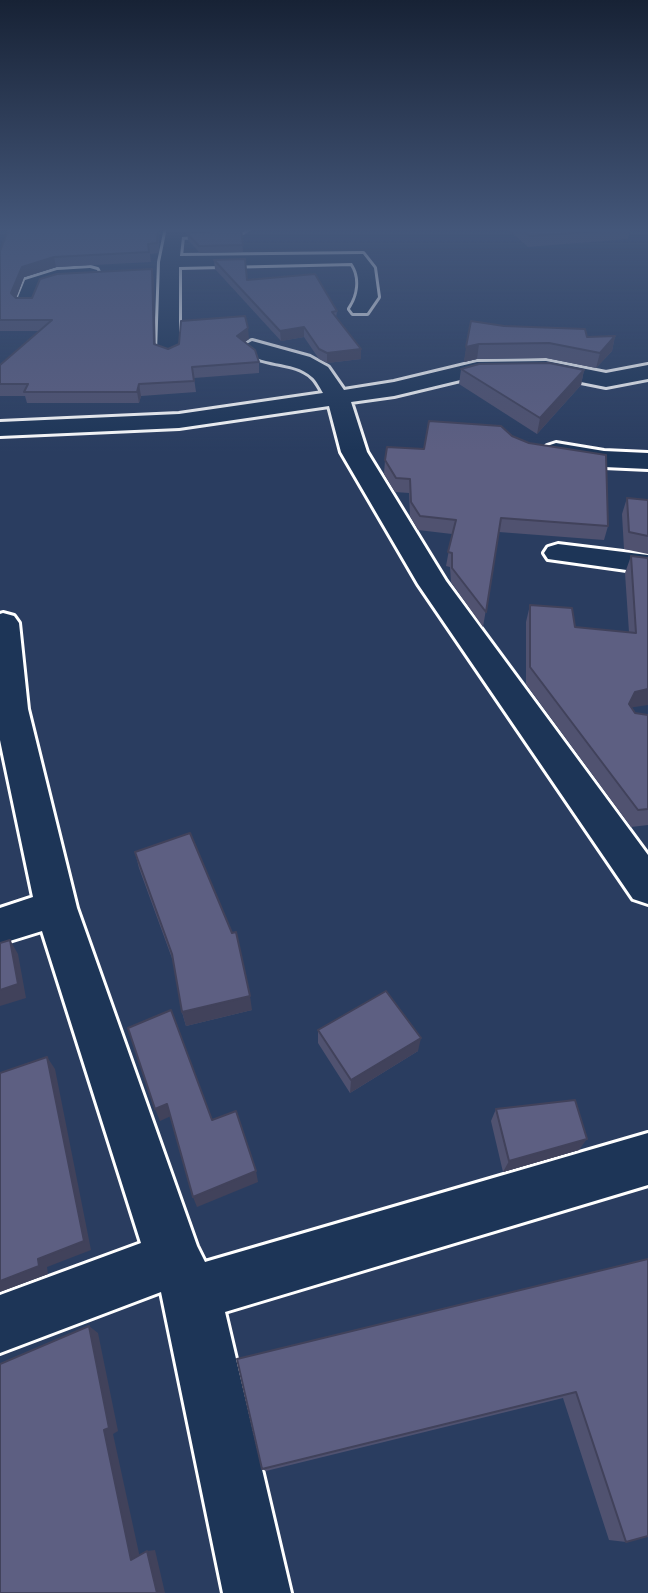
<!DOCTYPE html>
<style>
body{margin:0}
canvas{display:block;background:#2a3d60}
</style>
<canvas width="648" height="1593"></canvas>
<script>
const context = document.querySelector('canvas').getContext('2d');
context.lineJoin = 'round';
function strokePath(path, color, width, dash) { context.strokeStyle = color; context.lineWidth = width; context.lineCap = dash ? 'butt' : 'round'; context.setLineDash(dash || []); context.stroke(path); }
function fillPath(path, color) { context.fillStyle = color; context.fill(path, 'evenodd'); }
const street = new Path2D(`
 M167 228H249L241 233 182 237 180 256 363 254 374 268 378 297 367 313H353L350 309C359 296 362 277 352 263L179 267V352L168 358 160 357 157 352 160 262Z
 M90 268 97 270 99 274 97 278 59 281 40 287 33 306H19L16 302 25 280 57 270Z
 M252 341 310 357 328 367 344 390 394 382 477 362 546 361 606 373 648 365V379L606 387 546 375 477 376 394 396 351 402 367 452 446 581 648 855V904L633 899 418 584 341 452 329 406 179 428 0 436V422L179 414 323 393C320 388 316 380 312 377 293 359 258 368 241 347Z
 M556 443 604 451 648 453V469L604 467 547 456 543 451 547 446Z
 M558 544 648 555V573L548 559 544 553 548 547Z
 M3 613 14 616 19 623 28 709 77 908 197 1246 205 1262 648 1133V1185L225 1312 291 1593H223L161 1292 0 1353V1295L141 1243 42 931 0 944V908L33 897 0 740V614Z`);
strokePath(street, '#fff', 6);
fillPath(street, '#1d3557');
fillPath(new Path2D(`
 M159 228V253L150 254 151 262 56 267 24 277 16 298H32L154 279 155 344 168 349 249 339 245 342 259 362V373L194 378 196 392 141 396 139 403H27L25 396H0V365L39 331H0V251Z
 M506 228H631L628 239 528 247Z
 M241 229 243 252 200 253 188 240 187 233Z
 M214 260 247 280 337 311 336 318 361 349V359L327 363 319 359 304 337 281 341 215 269Z
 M471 321 587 337 615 336 612 351 596 368 546 358 477 359 464 362Z
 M461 369 584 370 581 385 537 434 459 384Z
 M385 460 608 526 604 540 499 532 483 627 451 582 450 567 446 566 452 534 418 530 410 516 409 493 395 492 384 474Z
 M627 498 648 500V554L624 549 622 514Z
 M631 556 648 558 632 708 635 713 648 715V825L631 827 526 684V622L530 605 575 627 629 632 625 573Z
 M135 852 252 1010 186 1026 182 1012 173 961 139 868Z
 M318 1030 418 1051 350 1093 318 1043Z
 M496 1109 579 1150 503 1172 491 1121Z
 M648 1259 626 1542 609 1540 563 1398 266 1471 262 1469Z`), '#505270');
fillPath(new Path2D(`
 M54 257 56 267 24 277 14 304 11 293 22 267Z
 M152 269 154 279 156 355 154 344Z
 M304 327V337L281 341 280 331Z
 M248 328 249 339 238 347 237 336Z
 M615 336 612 351 596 368 600 353Z
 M479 344 477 359 464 362 466 347Z
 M361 349V359L327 363V353Z
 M584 370 581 385 537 434 540 418Z
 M139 384 141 396 139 403 137 392Z
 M648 689V705L628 708 629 704 635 692Z
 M10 940 18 954 26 998 0 1006V990Z
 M250 996 252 1010 186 1026 182 1012Z
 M421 1038 418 1051 350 1093 351 1080Z
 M47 1057 55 1069 91 1250 47 1267 48 1274 0 1292V1281L38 1259Z
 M167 1104 171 1116 160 1121 155 1109Z
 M587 1139 579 1150 503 1172 509 1161Z
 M256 1171 258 1182 197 1207 193 1197Z
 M89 1326 98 1333 118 1431 113 1434 140 1558 131 1560 104 1430Z
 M155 1550 165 1593H157L147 1551Z`), '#41425b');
const building = new Path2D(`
 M9 228H158L157 243 148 244 149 252 54 257 22 267 11 293 16 298H32L40 279 57 274 152 269 154 344 168 349 179 344 181 321 245 316 248 328 237 336 255 350 259 362 192 367 194 381 139 384 137 392H24L28 384H0V365L52 320H0V251Z
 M520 228H631V229L530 236Z
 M241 229 243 245 199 246 187 233Z
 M245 259 247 280 315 274 337 311 332 312 361 349 327 353 319 349 304 327 280 331 214 260Z
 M471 321 504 326 585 329 587 337 615 336 600 353 549 343 479 344 466 347Z
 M549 363 584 370 540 418 461 369 479 364Z
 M429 421 501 426 512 436 529 443 606 455 608 526 501 518 486 612 452 568V553L448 552 456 520 420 516 411 502 410 479 396 478 385 460 387 447 424 449Z
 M627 498 648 500V536L629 532Z
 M631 556 648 558V689L635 692 629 704 635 713 648 715V809L638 810 530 667V605L572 608 575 627 636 633Z
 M190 833 232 933 236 932 250 996 182 1012 172 954 135 852Z
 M10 940 18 984 0 990V943Z
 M386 991 421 1038 351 1080 318 1030Z
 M171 1010 212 1120 236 1111 256 1171 193 1197 167 1104 155 1109 128 1028Z
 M47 1057 84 1241 38 1259 39 1266 0 1281V1073Z
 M575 1100 587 1139 509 1161 496 1109Z
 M648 1259V1536L626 1542 576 1392 262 1469 237 1359Z
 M89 1326 109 1428 104 1430 131 1560 147 1551 157 1593H0V1364Z`);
fillPath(building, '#5d5f82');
strokePath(building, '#41425b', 2);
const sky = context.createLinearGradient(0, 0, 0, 451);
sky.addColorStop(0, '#172235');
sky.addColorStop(0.51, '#44577a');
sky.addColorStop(1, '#44577a00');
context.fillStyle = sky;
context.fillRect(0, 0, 648, 451);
</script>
